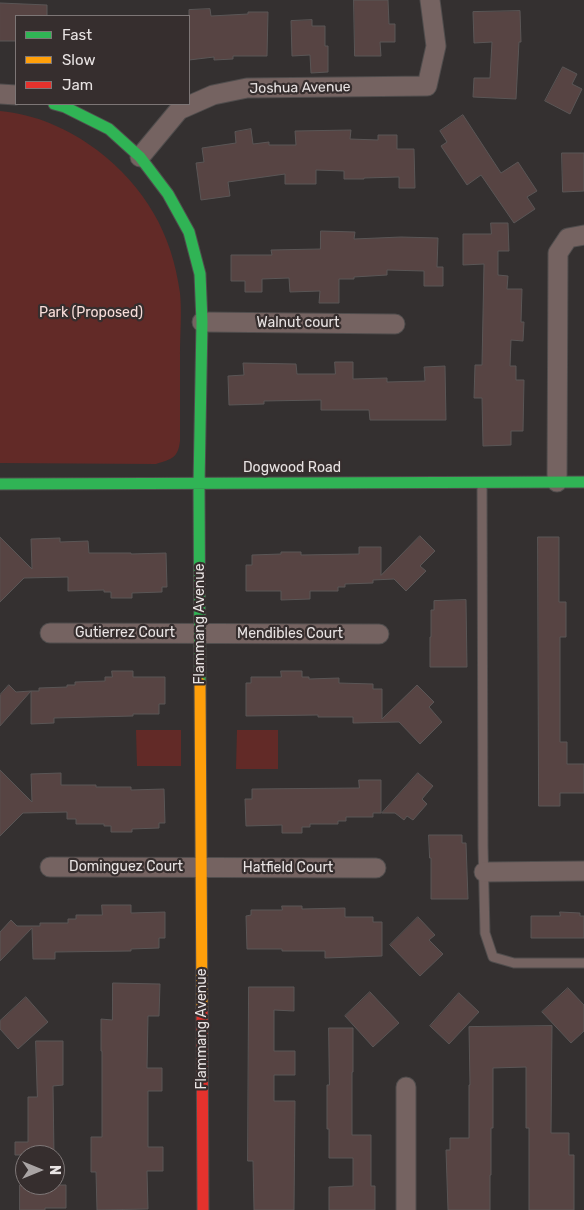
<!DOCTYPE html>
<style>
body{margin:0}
#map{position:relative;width:584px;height:1210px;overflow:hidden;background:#343030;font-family:Rubik,sans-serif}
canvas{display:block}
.legend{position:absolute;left:15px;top:15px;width:175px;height:90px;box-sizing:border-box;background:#362e2e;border:1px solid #7d7676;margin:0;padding:6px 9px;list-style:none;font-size:15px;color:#e8e3e3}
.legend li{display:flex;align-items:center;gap:10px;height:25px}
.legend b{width:25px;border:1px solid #7d7676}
.north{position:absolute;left:15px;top:1145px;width:50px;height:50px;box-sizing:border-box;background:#362e2e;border:1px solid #7d7676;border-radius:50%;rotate:90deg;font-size:14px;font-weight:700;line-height:20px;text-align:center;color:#e8e3e3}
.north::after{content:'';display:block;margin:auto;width:18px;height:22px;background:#a9a4a4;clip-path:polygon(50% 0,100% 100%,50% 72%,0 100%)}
</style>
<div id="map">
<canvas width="584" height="1210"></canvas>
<ul class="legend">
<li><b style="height:6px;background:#30b455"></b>Fast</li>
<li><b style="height:6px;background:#ff9f0a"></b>Slow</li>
<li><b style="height:6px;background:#e5322d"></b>Jam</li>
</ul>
<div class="north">N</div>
</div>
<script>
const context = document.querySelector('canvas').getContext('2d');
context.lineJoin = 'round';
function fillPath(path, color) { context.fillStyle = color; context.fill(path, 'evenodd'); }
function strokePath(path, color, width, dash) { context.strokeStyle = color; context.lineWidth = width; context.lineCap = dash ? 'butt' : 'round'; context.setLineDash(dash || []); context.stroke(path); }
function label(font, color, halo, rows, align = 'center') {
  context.font = font + ' Rubik,sans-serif'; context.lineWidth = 4.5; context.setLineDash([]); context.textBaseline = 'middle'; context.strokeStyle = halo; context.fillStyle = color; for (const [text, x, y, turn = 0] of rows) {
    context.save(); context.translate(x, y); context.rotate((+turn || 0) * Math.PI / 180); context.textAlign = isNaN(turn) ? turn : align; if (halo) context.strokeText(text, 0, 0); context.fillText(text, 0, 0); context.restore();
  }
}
fillPath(new Path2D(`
 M0 111C35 114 69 129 97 150 145 187 172 233 180 293 182 312 180 335 180 354 180 383 180 412 180 441 178 458 172 459 156 464L0 463Z
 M136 730H181V766H137Z
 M237 730H278V769H236Z`), '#622a27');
const building = new Path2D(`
 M354 0H388L389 24H395V42H380L381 56H355Z
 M0 3 47 5V16H16V41H0Z
 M210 9 211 16 248 14V12H268L267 56H233V59L214 60V57L189 60V10Z
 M520 11 521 42H519L516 99 473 97 474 78H490L492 42 474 43 473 12Z
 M312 20V26H325V46H328V72L311 73 310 55 292 56 291 21Z
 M563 67 577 74 572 84 582 89 570 114 545 101Z
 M463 115 501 173 518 162 537 191 527 197 535 209 514 223 481 175 467 185 441 146 447 142 440 131Z
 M251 129 253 144 269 142V145H296L295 131 351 130 350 139 378 140V135H397V149H414L415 188H399V177L364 178V179H344V171L316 170V184H285V174L228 182 230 196 201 200 196 163 204 162 202 148 236 143 235 132Z
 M562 153H584V191L563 192Z
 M491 223H508L509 251H498V275L508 276 507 289H522L521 322H524L523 341 511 340 510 366H516V380H524L523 431H511V445L483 446 482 398H474L475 365H482L484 264 463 265V234H491Z
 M321 231 355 232 354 239 401 237 438 238 437 267H443V286H424V271L387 270V275L354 277V279H339V303H319L320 291 290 292 289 278 262 279V292H245V281H231V255H272L271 250 320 249Z
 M335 362H353V379L387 378V382L425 381 424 367 445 366 446 420H370L369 410H321V400L264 401V404L229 405 228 376 244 375 243 363 296 364 297 374H335Z
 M420 536 435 551 420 566 426 571 406 591 394 579 373 580V583L345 584V587H338V591H310V599L281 600V591H246V565H252V555L281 554V552H301V555L359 554V547H381V575Z
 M0 537 32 569 31 539 60 538V542L88 541 89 553H131V554L166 553 167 587H162V592L132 593V598H111V592H104V590L68 591V577L24 578 0 602Z
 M538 537H559V602H566V637H560V742H567V764H584V793H560V806H539Z
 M466 600 467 667H430V637H431V610H434V601Z
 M112 671H133V677H165V704H159V714H133V716L54 718V723L31 724V691H39V688L67 687V685H75V682L105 681V677H112Z
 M281 671H302V677H309V679L339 678V683L373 684V689H382V719L417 685 434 702 429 707 442 722 420 744 399 722 353 723V717H318V715L246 716V683H251V677H281Z
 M9 685 16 692 31 691 0 726V695Z
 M0 770 32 802 31 774 61 773V785H96V787H131V790L164 789 165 823H159V828L132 829V832H111V826H104V824H76V819H67V812L23 813 0 836Z
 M418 773 433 786 422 799 427 804 413 820 407 816 404 820 395 813H382Z
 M359 780H381V813H373V817H346V821H338V824H310V827H302V833H282V825L246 826 245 799H252V789L359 788Z
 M429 835H462V843H466L468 899H431V858H430Z
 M102 905H131V913L165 912V938H159V948L131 949V951L55 952V959H33L32 928 0 961V932L11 920 17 926H40V923H68V919H76V915H102Z
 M282 906H302V909L345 908V917H373V922H382V956L325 958V951H282V949H247L246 916 251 915V910H282Z
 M560 912 580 913V916H584V938H531V916H560Z
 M418 917 435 935 429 940 443 954 420 976 390 945Z
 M113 983 160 984 159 1016H148L147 1068H162V1091H148V1147H163V1171H147L148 1209 97 1210 96 1172H91V1137H102V1051H101V1019L112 1020Z
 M249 987H294V1011L274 1010V1051H295V1075H274V1101H295L294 1210H254L253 1161H248Z
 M568 988 584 1005V1031L571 1043 542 1012Z
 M370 992 399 1023 373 1047 345 1016Z
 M459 993 479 1012 449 1044 430 1026Z
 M26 997 48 1022 18 1049 0 1029V1021Z
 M552 1026 551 1133H569V1155H574V1210H529V1128H526V1067L493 1068V1128H491V1175H490V1210H448L446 1150H450V1138H469V1085H470L469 1027Z
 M329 1028H353V1072H352V1135H371V1186H375V1210H329V1187L353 1186V1158H329V1129H327V1085H329Z
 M36 1041H63V1085L53 1086 54 1155H15V1142H28V1097H37Z
 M20 1185H66V1208H45V1210H20Z`);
fillPath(building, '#574443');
strokePath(building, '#5a5656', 1);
const lane = new Path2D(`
 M482 483 483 846 485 933 493 957 514 963H584`);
const street = new Path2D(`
 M0 94 16 95
 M140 157 179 110 213 95 247 88 427 86 436 46 430 0
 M202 322 395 324
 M557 482 558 253 568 238 584 235
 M50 633 379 634
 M50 867 376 868
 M484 872 584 871
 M406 1087V1210`);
const fast = new Path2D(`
 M54 104 65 107 109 129 140 157 168 194 189 232 200 274 202 322 199 484 200 683
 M0 484 584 482`);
const slow = new Path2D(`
 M200 683 202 1009`);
const jam = new Path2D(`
 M202 1009 203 1210`);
strokePath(lane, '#504d4d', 11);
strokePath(street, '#504d4d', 21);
strokePath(fast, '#504d4d', 13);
strokePath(slow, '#504d4d', 13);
strokePath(jam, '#504d4d', 13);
strokePath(lane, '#756361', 9);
strokePath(street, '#756361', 19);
strokePath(fast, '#30b455', 11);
strokePath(slow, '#ff9f0a', 11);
strokePath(jam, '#e5322d', 11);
label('14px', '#e8e3e3', '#362e2e', [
 ["Joshua Avenue",300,88,-1],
 ["Walnut court",298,323],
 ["Dogwood Road",292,468],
 ["Flammang Avenue",200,624,-90],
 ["Gutierrez Court",125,633],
 ["Mendibles Court",290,634],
 ["Dominguez Court",126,867],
 ["Hatfield Court",288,868],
 ["Flammang Avenue",202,1029,-90]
]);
label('14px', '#f8ddda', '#362e2e', [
 ["Park (Proposed)",91,313]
]);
</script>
